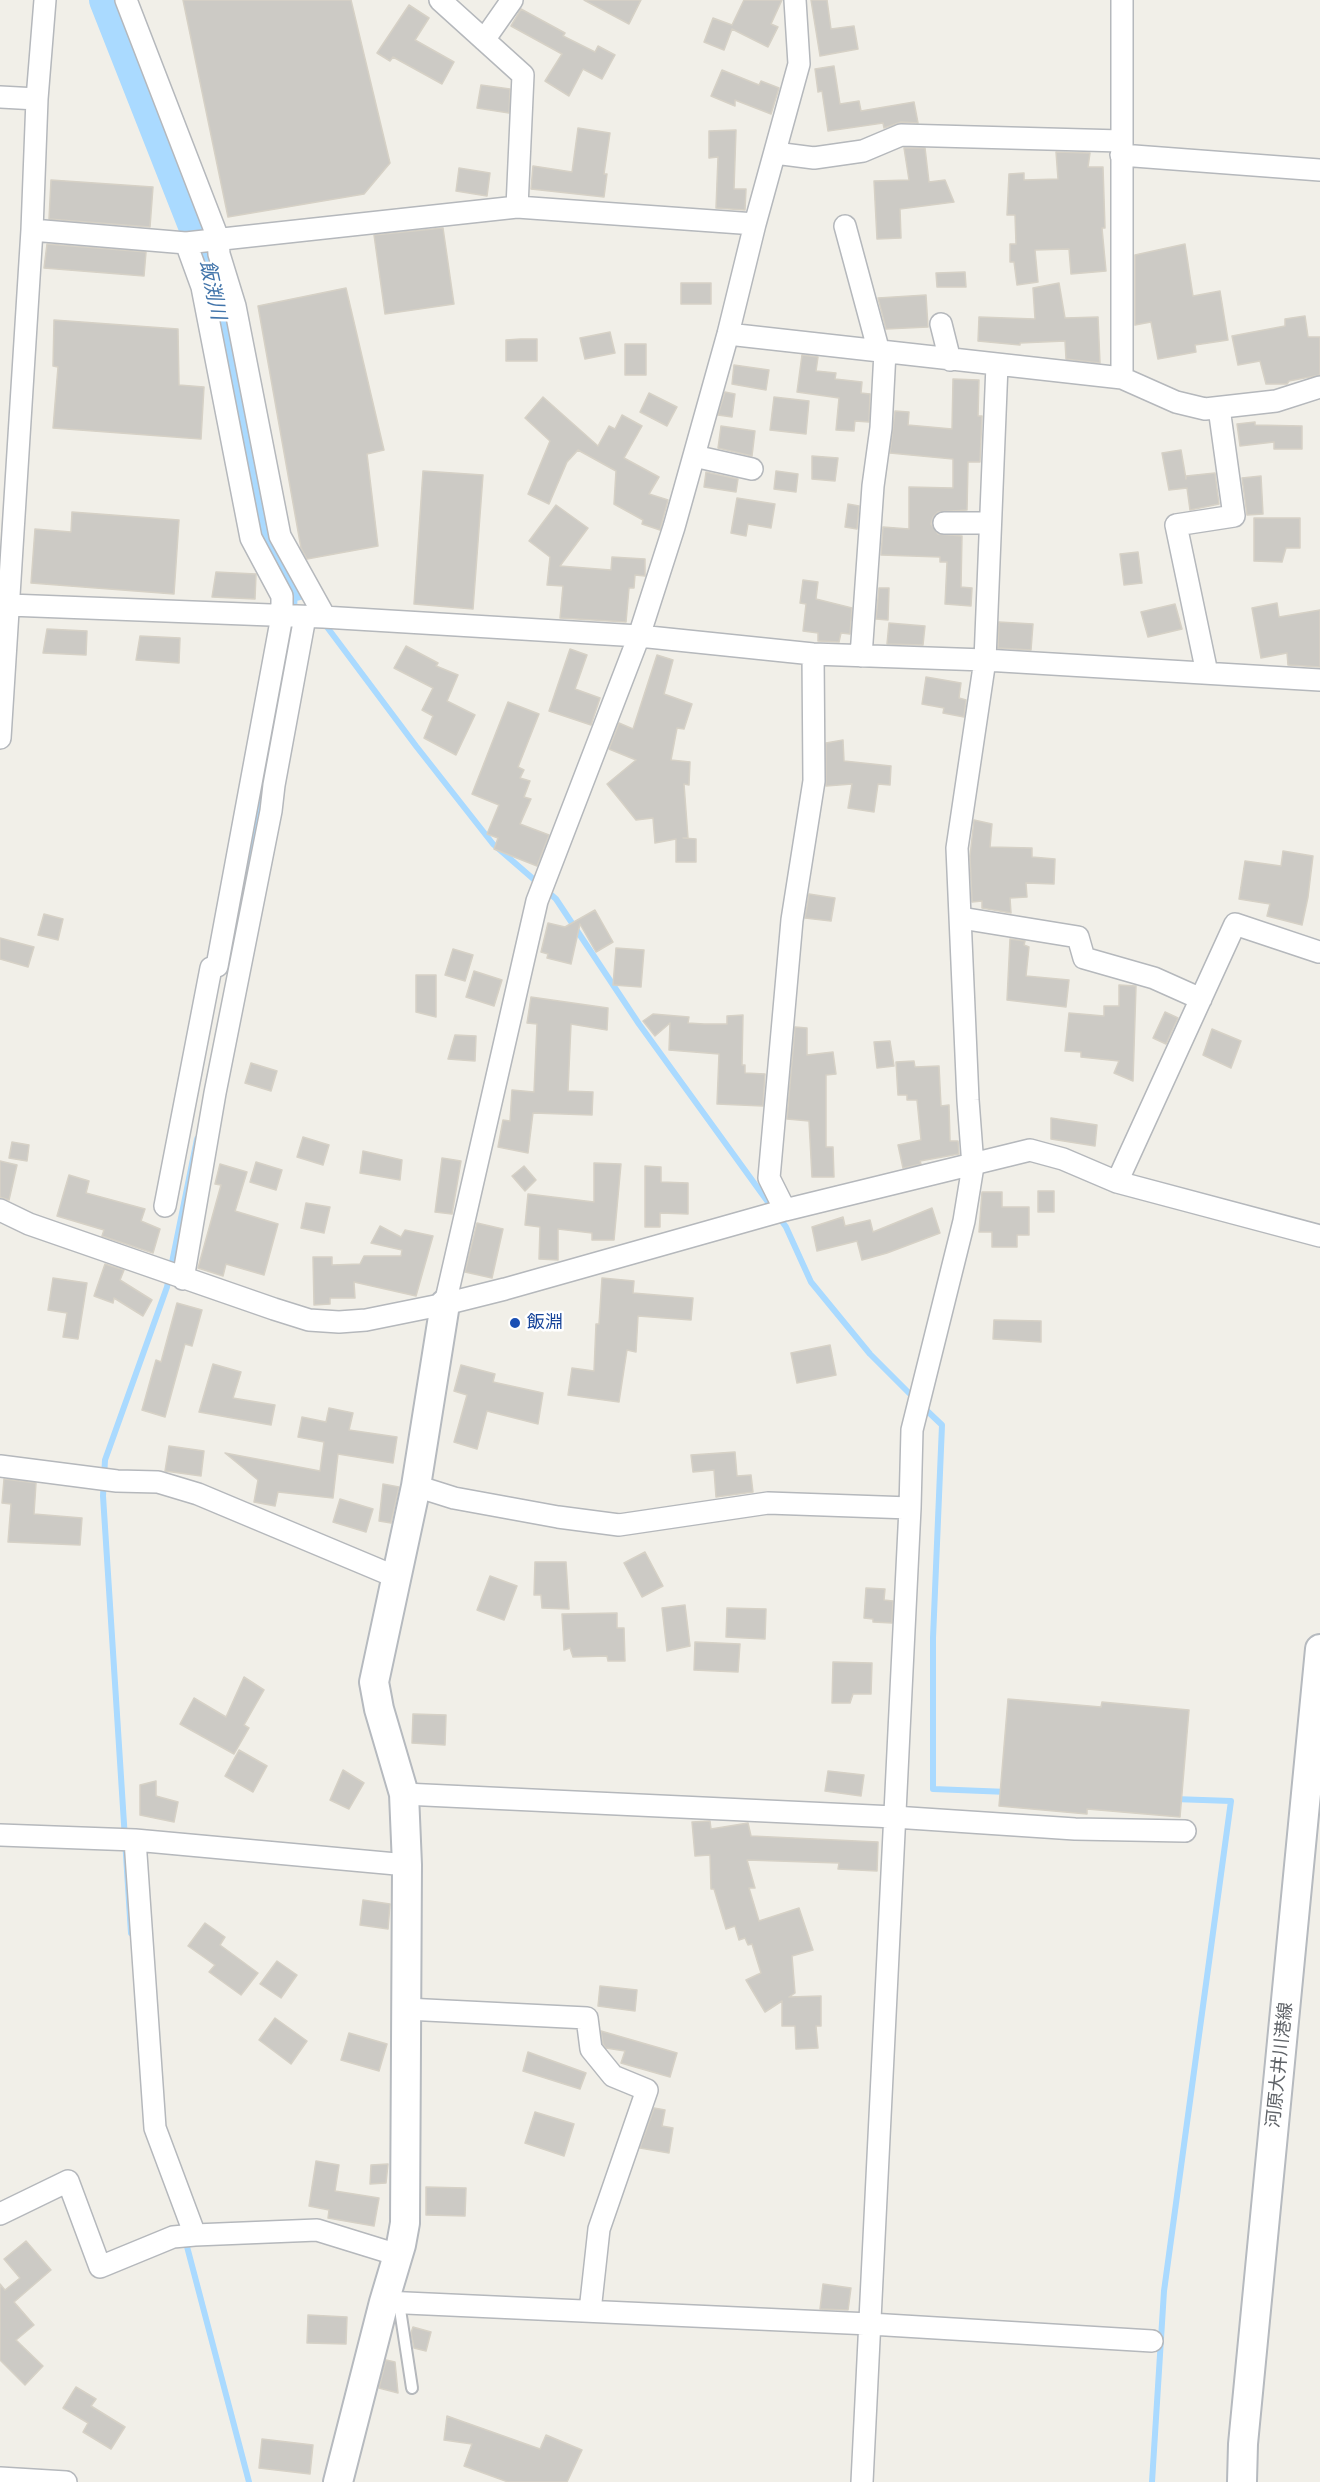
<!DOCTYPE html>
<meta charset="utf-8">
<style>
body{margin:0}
canvas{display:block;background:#f1efe8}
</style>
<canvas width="1320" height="2482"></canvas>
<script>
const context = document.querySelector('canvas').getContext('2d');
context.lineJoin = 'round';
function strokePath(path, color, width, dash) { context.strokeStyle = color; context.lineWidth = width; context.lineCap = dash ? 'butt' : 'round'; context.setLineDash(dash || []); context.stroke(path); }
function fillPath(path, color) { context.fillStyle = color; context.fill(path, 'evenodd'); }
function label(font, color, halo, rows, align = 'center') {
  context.font = font + ' Karla,"Noto Sans JP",sans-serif'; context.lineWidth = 5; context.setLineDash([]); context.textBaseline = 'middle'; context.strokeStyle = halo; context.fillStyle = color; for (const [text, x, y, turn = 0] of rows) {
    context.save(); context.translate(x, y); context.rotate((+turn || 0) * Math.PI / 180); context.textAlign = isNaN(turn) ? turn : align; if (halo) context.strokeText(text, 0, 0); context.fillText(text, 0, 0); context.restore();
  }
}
strokePath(new Path2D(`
 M294 613 295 584
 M324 623 416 746 493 844 538 883
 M546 890 556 899 639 1024 773 1209
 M243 899 263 797
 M779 1217 786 1227 811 1282 870 1354 915 1399
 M922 1406 942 1425 933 1638V1789L1008 1792
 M131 1933 103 1496 105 1460 167 1287 197 1139
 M185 2239 249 2482
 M1152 2482 1164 2291 1231 1801 1174 1799`), '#aadaff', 6);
strokePath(new Path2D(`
 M106 0 203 246 268 545 295 584`), '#aadaff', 34);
const building = new Path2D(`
 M183 0H351L390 163 364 194 228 217Z
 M584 0H641L629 24Z
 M744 0H782L771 24 778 27 768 47 732 29 724 50 704 42 713 18 732 25Z
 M811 0H827L831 29 854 26 858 49 820 56Z
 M409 5 429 18 415 40 454 62 442 84 393 57 390 61 377 53Z
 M521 9 565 33 563 36 595 52 598 46 615 55 602 79 583 69 569 96 545 81 562 54 511 26Z
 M834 66 840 104 859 101 861 111 914 102 918 123 901 122 884 128 883 123 828 131 822 91 818 92 815 69Z
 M722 70 759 85 761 81 779 88 771 114 735 100V106L711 96Z
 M481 85 510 89 509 113 477 108Z
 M578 128 610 133 604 174H607L604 197 531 189 533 166 572 172Z
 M736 130 734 189H746L745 210 716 208 718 157 709 158V131Z
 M904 148H925L929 182 945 180 954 202 900 209 901 238 877 239 874 181 909 180Z
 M1056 152 1090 153 1088 167H1103L1105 228H1102L1106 271 1071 274 1069 249 1035 250 1038 282 1017 285 1014 262H1010V244H1016L1015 215H1007L1009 174 1024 173V180L1058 179Z
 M459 168 490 173 487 196 456 191Z
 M51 180 153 187 150 227 49 219Z
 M443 228 454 304 385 314 374 235Z
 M47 244 146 252 144 276 44 268Z
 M1185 244 1193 296 1220 291 1228 340 1195 345 1196 352 1158 359 1151 322 1135 325V255Z
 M965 272 966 287H937L936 273Z
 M681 283H711V304H681Z
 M1059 283 1065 318 1098 317 1100 363 1066 359 1065 341 1020 343V345L978 341 979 317 1035 319 1033 288Z
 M346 288 384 450 367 454 378 546 307 559 301 548 258 306Z
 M926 295 928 327 886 329 878 298Z
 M1305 316 1308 337H1320V375L1289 381 1287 384H1266L1260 361 1238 365 1232 336 1285 326V319Z
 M54 320 178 329 179 385 204 387 201 439 53 428 58 367 53 366Z
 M610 332 615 353 585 359 580 338Z
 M521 339H537V361H506V340Z
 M625 344H646V375H625Z
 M802 355 818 357 816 371 836 373 835 379 862 382 861 393 870 394 869 422 855 421 854 431 836 430 839 398 797 392Z
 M734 365 769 370 766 390 732 384Z
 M953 379 979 380 978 416H982L980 462H968L967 510 938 512 933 517 931 524 938 534 962 536 961 587 972 588 971 606 945 604 947 562H940V557L881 555 883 527 909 529V487L953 488V459L890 453 895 411 909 412 908 425 952 429Z
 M725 392 735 394 732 417 718 415Z
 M649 393 677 407 667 426 640 412Z
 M543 397 598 446 609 426 615 429 622 415 642 426 624 458 659 477 649 494 668 500 660 530 642 524 643 520 614 504 616 471 578 450 567 462 549 504 528 494 550 441 525 418Z
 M774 397 809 401 806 434 770 430Z
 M1255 422V425L1302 426V449H1274V442L1240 446 1237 424Z
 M721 426 755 431 752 456 718 448Z
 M1181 450 1186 479V476L1215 473 1219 504 1190 510 1187 488 1169 490 1162 453Z
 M812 456 838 458 835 481 812 479Z
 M423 471 483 475 473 609 414 604Z
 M776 471 798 474 796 492 774 489Z
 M706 472 738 479 736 492 704 487Z
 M1261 476 1263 514 1247 515 1242 478Z
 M737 498 775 504 771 528 748 524 746 536 731 533Z
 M848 504 859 506 857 529 845 527Z
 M556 505 588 528 560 566 611 570 612 557 645 559V576L635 575 634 588H629L626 622 560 618 563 586 547 585 550 557 529 541Z
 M72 512 179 520 174 594 31 583 35 529 71 532Z
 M1254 518H1300V548H1286L1282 562 1254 561Z
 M1138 552 1142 583 1124 585 1120 554Z
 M216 572 256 574 255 599 212 597Z
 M803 580 818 582 816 599 852 608 850 634 841 633 839 642 818 641V633L803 631 806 604 800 603Z
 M879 588H889L888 620 876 619Z
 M1277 603 1279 617 1320 610V667L1288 665 1287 653 1261 658 1252 608Z
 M1175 604 1182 629 1148 637 1141 612Z
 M999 622 1033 624 1031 650 998 648Z
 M889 623 925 626 923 645 887 644Z
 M47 629 87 631 86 655 43 653Z
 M140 636 180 638 179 663 136 660Z
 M406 646 438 663 436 666 458 675 447 701 475 715 456 755 424 738 433 716 422 710 433 688 394 668Z
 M570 649 587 655 575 689 600 698 591 725 549 711Z
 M657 655 673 660 664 694 692 704 684 729 677 728 671 760 690 762 689 785 684 784 688 838H683L696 839V862H676V839L655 843 653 818 636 820 607 784 636 760 609 749 619 723 633 729Z
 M926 677 961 683 959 698 966 700 964 717 943 713 944 708 922 704Z
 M508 702 539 714 518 767 524 770 520 778 530 781 524 797 531 799 520 824 549 835 537 866 494 849 498 838 487 834 499 805 472 794Z
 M843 740 844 761 891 766 890 785 878 784 874 812 848 808 852 784 826 786V743Z
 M974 820 992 824 990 847 1032 848V857L1055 859 1054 884 1026 883 1027 897 1010 898 1011 913 982 908V901L972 902 970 856Z
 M1283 851 1313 856 1308 897 1302 925 1267 916 1270 904 1239 899 1245 861 1281 866Z
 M809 894 835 898 831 921 805 918Z
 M595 910 613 942 596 952 580 924 571 964 547 958 548 954 541 952 548 923 565 927Z
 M44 914 63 919 58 940 38 935Z
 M0 938 34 947 28 967 0 959Z
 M1010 939 1025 941 1024 945 1029 947 1026 976 1069 980 1066 1007 1007 1000Z
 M616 948 644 950 641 987 613 985Z
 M453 949 473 955 465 981 445 975Z
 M474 971 502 980 494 1006 466 997Z
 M416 975H436V1017L416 1012Z
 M1119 985 1136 986 1133 1081 1114 1073 1119 1061 1081 1057V1052L1065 1051 1069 1013 1104 1016V1006H1119Z
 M531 997 608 1008 607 1030 571 1024 568 1091 593 1092 592 1115 533 1113 528 1153 498 1147 503 1120 510 1121 512 1090 534 1092 537 1024 527 1023Z
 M1165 1012 1178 1018 1166 1044 1153 1038Z
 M653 1014 689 1017 688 1023 704 1024H727V1016L743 1015 742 1065H745V1073L765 1074 763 1106 717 1104 719 1054 669 1050 670 1023 655 1036 643 1021Z
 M795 1027 807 1028V1055L833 1052 836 1074 826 1075V1147H833L834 1177H812L809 1121 787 1119Z
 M1212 1029 1241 1041 1231 1068 1203 1055Z
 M455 1035 476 1036 475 1061 448 1059Z
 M890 1041 894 1066 877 1068 874 1042Z
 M914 1061 915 1067 939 1066 941 1106 949 1105 950 1141H958L959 1154 920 1161 921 1164 903 1168 898 1145 921 1140 917 1100H907V1095H898L896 1062Z
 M251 1063 277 1071 271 1091 245 1083Z
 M1051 1118 1097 1125 1095 1146 1051 1139Z
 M303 1137 329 1145 323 1165 297 1157Z
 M12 1142 29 1145 27 1161 9 1158Z
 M363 1151 402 1160 400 1180 360 1173Z
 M442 1158 461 1161 452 1214 435 1212Z
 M0 1161 17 1165 9 1200 0 1197Z
 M256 1162 282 1170 276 1190 250 1182Z
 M594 1163 621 1164 614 1240H592V1233L558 1229V1260L539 1259 540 1227 525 1225 528 1194 594 1202Z
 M220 1164 247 1172 235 1211 278 1224 264 1275 226 1264 223 1276 198 1268 221 1185 215 1184Z
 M524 1166 536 1180 525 1191 512 1176Z
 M645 1166 661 1167V1182L688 1183V1214L660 1213V1227H645Z
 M69 1175 89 1181 86 1193 145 1209 141 1221 160 1229 153 1253 102 1236 104 1230 57 1216Z
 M1038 1191H1054V1212H1038Z
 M982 1192H1002V1207H1029V1235H1017V1247H992V1232H979Z
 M306 1203 330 1207 324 1233 301 1228Z
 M932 1208 940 1233 887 1253 862 1260 857 1241 817 1251 812 1227 843 1217 845 1226 870 1220 873 1232Z
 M477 1223 503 1229 492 1278 465 1272Z
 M380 1226 401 1237 405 1230 433 1236 416 1296 354 1282 355 1298H330V1304L314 1305 313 1257H332V1265L360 1264 364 1256H401L402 1250 371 1243Z
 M105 1264 124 1270 120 1280 152 1300 143 1316 114 1298 113 1303 94 1296Z
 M53 1278 87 1283 78 1339 63 1337 67 1313 48 1310Z
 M602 1278 634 1281 633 1293 693 1298 691 1320 638 1316 636 1352 627 1350 619 1402 568 1395 572 1368 594 1371 596 1324H599Z
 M177 1303 202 1310 192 1346 185 1344 165 1417 142 1410 156 1360 161 1362Z
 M994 1320 1041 1321V1342L993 1339Z
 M830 1345 836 1375 797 1383 791 1353Z
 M213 1364 241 1372 233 1398 275 1405 271 1425 199 1412Z
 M461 1365 495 1374 493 1382 543 1393 538 1424 487 1411 477 1449 454 1442 467 1395 454 1391Z
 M329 1408 353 1413 349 1430 397 1437 393 1463 338 1454 333 1498 278 1492 275 1506 254 1502 258 1480 225 1453 320 1471 324 1442 298 1437 302 1417 326 1422Z
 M169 1446 204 1451 201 1476 165 1471Z
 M735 1452 737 1476 751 1475 753 1492 716 1497 714 1470 693 1472 691 1455Z
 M4 1479 36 1483 34 1514 82 1518 80 1545 8 1542 11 1504 2 1503Z
 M383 1484 399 1487 391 1523 379 1521Z
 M340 1499 373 1509 366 1532 333 1522Z
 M645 1552 663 1586 642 1597 624 1563Z
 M535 1562H566L569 1609 542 1608 541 1595H534Z
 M490 1576 517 1586 504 1620 477 1610Z
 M866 1588 885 1589 884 1600 893 1601 892 1623 873 1622V1619L864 1618Z
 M685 1605 690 1646 667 1651 662 1608Z
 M727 1608 766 1609 765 1639 726 1637Z
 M617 1613V1628H624L625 1661H608L607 1656 573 1657 570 1648 564 1650 562 1614Z
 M695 1642 740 1644 738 1672 694 1670Z
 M833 1662 872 1663 871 1694H853L850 1703H832Z
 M244 1677 264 1690 244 1725 249 1728 234 1754 180 1724 194 1698 226 1717Z
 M1008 1699 1101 1707 1102 1702 1189 1710 1180 1817 1087 1809V1814L999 1806Z
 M413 1714 446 1715 445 1745 412 1743Z
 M239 1750 267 1766 253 1792 225 1776Z
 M343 1770 364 1783 349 1809 330 1800Z
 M828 1771 864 1775 861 1796 825 1791Z
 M156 1781V1796L178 1802 174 1822 140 1815V1785Z
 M710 1821 711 1829 748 1823 751 1836 878 1842 877 1871 838 1869 839 1863 747 1860 755 1888H749L759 1921 799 1908 813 1950 792 1956 795 1993 789 1997 821 1996V2026H816L818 2048 796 2049 795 2026H782V2001L765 2012 746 1980 761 1973 752 1944 748 1945 745 1938 739 1940 735 1926 726 1929 714 1889H711L710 1855 695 1856 692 1822Z
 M363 1900 390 1904 388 1929 360 1925Z
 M205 1923 225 1937 220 1945 258 1973 241 1995 209 1972 215 1965 188 1946Z
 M277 1961 297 1975 281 1998 260 1984Z
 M600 1986 637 1990 635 2011 598 2006Z
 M275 2018 307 2041 291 2064 259 2040Z
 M601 2031 677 2053 670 2077 621 2063 625 2051 606 2048 603 2044Z
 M349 2033 387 2044 379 2071 341 2060Z
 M528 2052 586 2073 580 2089 523 2071Z
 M654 2108 665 2110 662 2126 673 2128 669 2153 640 2148Z
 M535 2112 574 2124 564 2156 525 2143Z
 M316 2161 339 2165 335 2191 379 2198 374 2226 328 2218 329 2210 309 2206Z
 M388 2164 386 2183 370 2184 371 2165Z
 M426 2187 466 2188 465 2216 426 2215Z
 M26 2241 51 2270 14 2302 34 2325 16 2340 43 2366 25 2385 0 2360V2284L5 2290 20 2278 4 2259Z
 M823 2284 851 2288 848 2310 820 2309Z
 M308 2315 347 2317 346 2344 307 2343Z
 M413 2327 431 2332 426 2351 414 2348 411 2333Z
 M386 2360 395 2362 398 2393 379 2388Z
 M76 2387 96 2399 91 2406 125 2427 111 2449 83 2432 88 2423 63 2408Z
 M447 2416 540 2449 546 2435 582 2450 567 2482H508L464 2466 472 2444 444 2440Z
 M262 2439 313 2445 310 2474 259 2468Z`);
fillPath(building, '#cccac5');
strokePath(building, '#d6d1c6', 1.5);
const lane = new Path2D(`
 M399 2303 412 2388`);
const street = new Path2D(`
 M126 0 218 238 219 254 235 306 280 536 325 617
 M440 0 523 75 517 207
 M484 40 512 0
 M0 97 37 99
 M775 153 814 158 863 151 901 135 1121 141
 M1121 155 1320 170
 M845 226 879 352
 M32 230 186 243 517 207 755 224
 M941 324 950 360
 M728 334 1122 378 1176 402 1205 409 1276 401 1320 387
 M1122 378V0
 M694 456 752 469
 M944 523H990
 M0 609 9 605 323 617 639 636 813 654 985 660 1320 680
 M861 656 873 486 881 428 885 352
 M1207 673 1176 525 1234 516 1219 408
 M0 738 32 230 37 99 45 0
 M961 918 1078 937 1084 958 1154 978 1201 999
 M1117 1182 1235 924 1319 952
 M165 1206 211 968 217 966 282 616V596L251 538 202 287 186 243
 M0 1210 29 1224 274 1309 309 1320 339 1322 366 1320 445 1304 505 1289 785 1210 1030 1150 1063 1159 1117 1182 1320 1236
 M785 1210 769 1178 792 920 814 781 813 654
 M183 1279 215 1093 271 811 274 785 305 617
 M445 1304 537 901 639 636 674 527 728 334 755 224 799 64 795 0
 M0 1466 117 1481 158 1482 198 1494 396 1577
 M416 1486 454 1498 558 1517 619 1525 768 1503 910 1508
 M404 1794 894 1817 1075 1829 1185 1831
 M0 1835 135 1840 407 1865
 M135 1840 155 2128 195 2235 317 2230 398 2255
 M406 2009 587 2018 591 2049 613 2076 647 2090 599 2229 590 2311
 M0 2214 68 2181 100 2267 173 2237 195 2235
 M384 2302 870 2324 1152 2341
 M0 2478 66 2482
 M862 2482 910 1508 912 1430 964 1221 973 1166 968 1100 957 848 985 660 997 365`);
const secondary = new Path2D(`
 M338 2482 384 2302 401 2245 405 2223 407 1865 404 1794 379 1709 374 1682 416 1486 445 1304
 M1242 2482 1243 2444 1320 1649`);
strokePath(lane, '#b5b8bc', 14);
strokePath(street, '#b5b8bc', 24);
strokePath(secondary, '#b6babf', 32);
strokePath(lane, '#fff', 10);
strokePath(street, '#fff', 21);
strokePath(secondary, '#fff', 28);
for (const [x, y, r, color] of [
 [515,1323,6,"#1a4fb4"]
]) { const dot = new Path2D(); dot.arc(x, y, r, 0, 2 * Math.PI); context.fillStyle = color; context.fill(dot); strokePath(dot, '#fff', 2); }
label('18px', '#164399', '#fff', [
 ["飯淵",527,1323]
], 'left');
label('18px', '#5f6368', '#fff', [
 ["河原大井川港線",1280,2065,-84]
]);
label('italic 20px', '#4174aa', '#fff', [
 ["飯渕川",212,290,78]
]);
</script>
